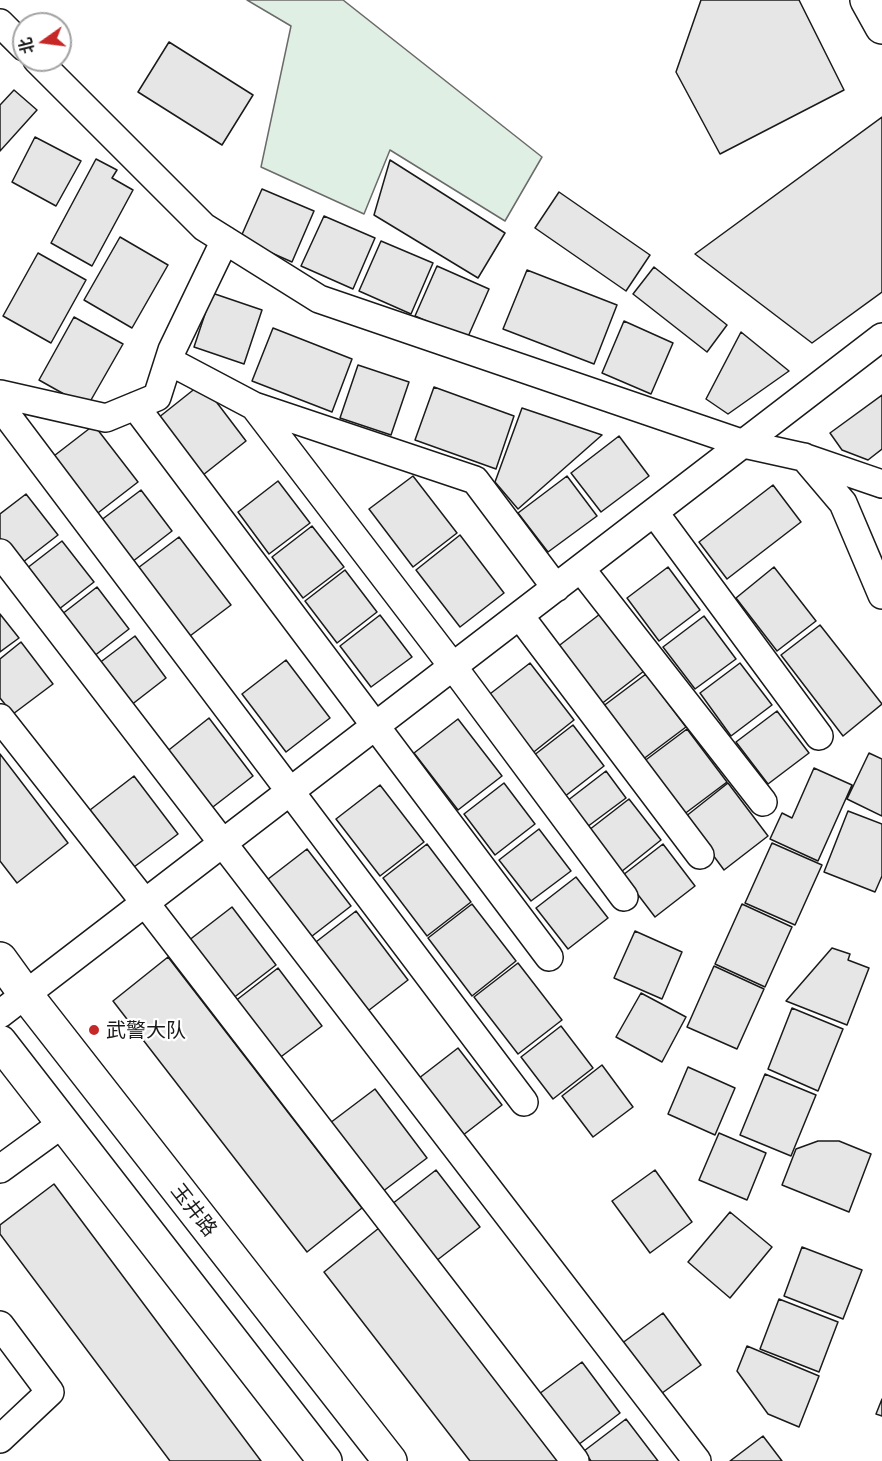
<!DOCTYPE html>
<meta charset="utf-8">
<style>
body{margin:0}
#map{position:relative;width:882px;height:1461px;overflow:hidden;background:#fff;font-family:Ubuntu,"Noto Sans SC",sans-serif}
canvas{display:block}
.north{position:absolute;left:12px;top:12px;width:60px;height:60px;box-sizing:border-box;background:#fff;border:2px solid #a3a3a3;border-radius:50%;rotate:256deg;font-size:16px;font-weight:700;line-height:24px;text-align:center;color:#1a1a1a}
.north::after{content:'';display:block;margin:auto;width:21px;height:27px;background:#c62828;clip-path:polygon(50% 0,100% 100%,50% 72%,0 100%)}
</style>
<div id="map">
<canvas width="882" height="1461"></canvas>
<div class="north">北</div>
</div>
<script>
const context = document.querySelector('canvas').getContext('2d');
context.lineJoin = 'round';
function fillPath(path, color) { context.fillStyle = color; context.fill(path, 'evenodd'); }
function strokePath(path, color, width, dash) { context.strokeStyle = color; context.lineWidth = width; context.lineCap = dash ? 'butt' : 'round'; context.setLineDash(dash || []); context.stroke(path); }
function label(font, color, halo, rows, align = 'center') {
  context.font = font + ' Ubuntu,"Noto Sans SC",sans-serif'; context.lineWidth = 4.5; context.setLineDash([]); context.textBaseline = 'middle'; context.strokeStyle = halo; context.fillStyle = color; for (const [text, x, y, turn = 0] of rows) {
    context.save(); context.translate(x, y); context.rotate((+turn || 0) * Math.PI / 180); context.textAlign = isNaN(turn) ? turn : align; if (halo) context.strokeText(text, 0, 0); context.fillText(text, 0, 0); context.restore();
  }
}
const green = new Path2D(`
 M247 0H343L542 157 505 221 390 150 364 214 261 167 291 26Z`);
fillPath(green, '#e0efe3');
strokePath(green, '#6a6a6a', 1.5);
const building = new Path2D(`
 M701 0H799L844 90 720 154 676 72Z
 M169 42 253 95 222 145 138 92Z
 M14 90 37 110 0 151V105Z
 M882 117V292L812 343 695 254Z
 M35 137 81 161 56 206 12 182Z
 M96 159 117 170 112 178 133 190 92 266 51 243Z
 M390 160 505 233 478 278 374 215Z
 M262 189 314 211 292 262 240 239Z
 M559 192 650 255 626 291 535 228Z
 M324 216 375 238 353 289 301 266Z
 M120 237 168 265 132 328 84 300Z
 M381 241 433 263 411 314 359 291Z
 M38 253 86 280 51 343 3 316Z
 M437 266 489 289 467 339 415 316Z
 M654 267 727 325 707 352 633 294Z
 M527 270 617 305 594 364 503 329Z
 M212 293 262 310 244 364 194 347Z
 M74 317 123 344 87 407 39 380Z
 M624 321 673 343 651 394 602 373Z
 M273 328 352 359 332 412 252 381Z
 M741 332 789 371 728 414 706 399Z
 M358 365 409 382 391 435 340 418Z
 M202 383 246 441 203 475 158 418Z
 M434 387 514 416 496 469 415 440Z
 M882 395V449L868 460 842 450 830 433Z
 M522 408 602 435 518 509 495 482Z
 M94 425 138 482 94 516 50 459Z
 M619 436 649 476 601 512 571 473Z
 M413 476 457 533 413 567 369 509Z
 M567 476 597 516 548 552 518 513Z
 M278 481 310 523 269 554 238 512Z
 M773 485 801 522 727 579 699 542Z
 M141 490 172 531 132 562 100 521Z
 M26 494 58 535 18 566 0 543V514Z
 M312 526 344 567 303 598 272 557Z
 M460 535 504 593 460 627 416 570Z
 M179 537 231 605 186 639 134 571Z
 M62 541 94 582 54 613 22 572Z
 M668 567 700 610 659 641 627 598Z
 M774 567 816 621 777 651 736 598Z
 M345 570 377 612 337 643 305 601Z
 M97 587 129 629 89 660 57 618Z
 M0 614 19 638 0 652Z
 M600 614 644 671 600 705 556 648Z
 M380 615 412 657 371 687 340 646Z
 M704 616 736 659 695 689 663 647Z
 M820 625 882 704 843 736 781 655Z
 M135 636 166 678 126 709 94 667Z
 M21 642 53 684 13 714 0 698V659Z
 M286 660 330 718 286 752 242 694Z
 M530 663 574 720 530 755 486 697Z
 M740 663 772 705 731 736 700 693Z
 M646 674 686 727 642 760 602 707Z
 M777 711 809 753 768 784 736 742Z
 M209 718 253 776 209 810 165 753Z
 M458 719 502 776 458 810 414 753Z
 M573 725 604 766 564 797 533 756Z
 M687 729 727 782 683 815 643 762Z
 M869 753 882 759V816L847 799Z
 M0 754 68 843 17 883 0 861Z
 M814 768 852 785 818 861 770 839 782 813 792 818Z
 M606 771 626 798 587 827 567 801Z
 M134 776 178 834 134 867 90 810Z
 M504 783 535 824 495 855 464 814Z
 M728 783 768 836 724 870 685 817Z
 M380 785 424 842 380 876 336 819Z
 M629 799 661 840 621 872 589 830Z
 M848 811 882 824V876L875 892 824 872Z
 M539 829 571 871 531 901 499 860Z
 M772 843 822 865 795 925 745 903Z
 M427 844 471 902 427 936 383 878Z
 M663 844 695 886 655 917 623 875Z
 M307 849 351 906 307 940 263 883Z
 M576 877 608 918 568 949 536 908Z
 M472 904 516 961 472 996 428 938Z
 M742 904 792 927 765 987 715 964Z
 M232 907 276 965 232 999 188 941Z
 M356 911 408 980 364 1014 312 945Z
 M635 931 682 952 662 999 614 978Z
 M832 948 850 954 848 960 869 968 847 1025 786 1001Z
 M168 957 362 1208 307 1252 113 1001Z
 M518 963 562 1020 518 1054 474 997Z
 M714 966 764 989 737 1049 687 1027Z
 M278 968 322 1026 278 1059 234 1002Z
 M641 993 686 1017 662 1062 616 1037Z
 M792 1008 843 1029 818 1091 768 1069Z
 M561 1026 593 1068 553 1099 521 1057Z
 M458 1048 502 1105 458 1139 414 1082Z
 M602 1065 633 1107 593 1137 562 1096Z
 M688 1067 735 1088 715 1135 668 1114Z
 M765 1074 816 1095 791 1156 740 1135Z
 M375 1089 427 1158 382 1192 330 1123Z
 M719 1133 766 1153 747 1200 699 1180Z
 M818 1141H839L871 1154 849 1212 782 1185 796 1149Z
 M436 1170 480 1227 436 1261 392 1204Z
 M655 1170 692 1222 650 1253 612 1201Z
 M54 1184 261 1461H170L0 1234V1225Z
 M730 1212 772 1247 730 1298 688 1262Z
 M379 1228 559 1461H470L324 1272Z
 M802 1247 862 1270 843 1319 784 1296Z
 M779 1299 838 1322 819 1372 760 1349Z
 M663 1313 701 1365 658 1396 621 1344Z
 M747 1346 819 1376 799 1427 768 1414 737 1371Z
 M582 1362 620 1413 578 1445 539 1394Z
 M882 1399V1416L876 1414Z
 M626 1419 658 1461H591L584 1451Z
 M763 1436 782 1461H730Z`);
fillPath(building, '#e6e6e6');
strokePath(building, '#1a1a1a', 1.5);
const street = new Path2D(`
 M0 23 24 47
 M37 60 204 227 319 299 744 444 803 457 882 484
 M169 361 254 406 475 480 556 588
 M0 394 106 418 157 397 172 350 225 240
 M0 406 524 1102
 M135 406 549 957
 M254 406 454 668 624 897
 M804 457 843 503 882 595
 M654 512 819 736
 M0 553 697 1461
 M581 569 763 802
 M520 616 700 855
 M0 718 146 904 575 1461
 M0 1014 882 337
 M0 1169 62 1124
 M0 1325 50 1392 0 1439`);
const secondary = new Path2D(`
 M867 0 882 27
 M0 959 26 995 390 1461
 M0 1042 325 1461`);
strokePath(street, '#1a1a1a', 30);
strokePath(secondary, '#1a1a1a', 36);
strokePath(street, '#fff', 27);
strokePath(secondary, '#fff', 33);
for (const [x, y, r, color] of [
 [94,1030,6,"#c62828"]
]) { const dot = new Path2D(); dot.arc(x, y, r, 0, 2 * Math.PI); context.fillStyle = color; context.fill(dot); strokePath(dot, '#fff', 2); }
label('20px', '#1a1a1a', '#fff', [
 ["武警大队",106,1030]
], 'left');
label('20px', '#1a1a1a', '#fff', [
 ["玉井路",194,1210,52]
]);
</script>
